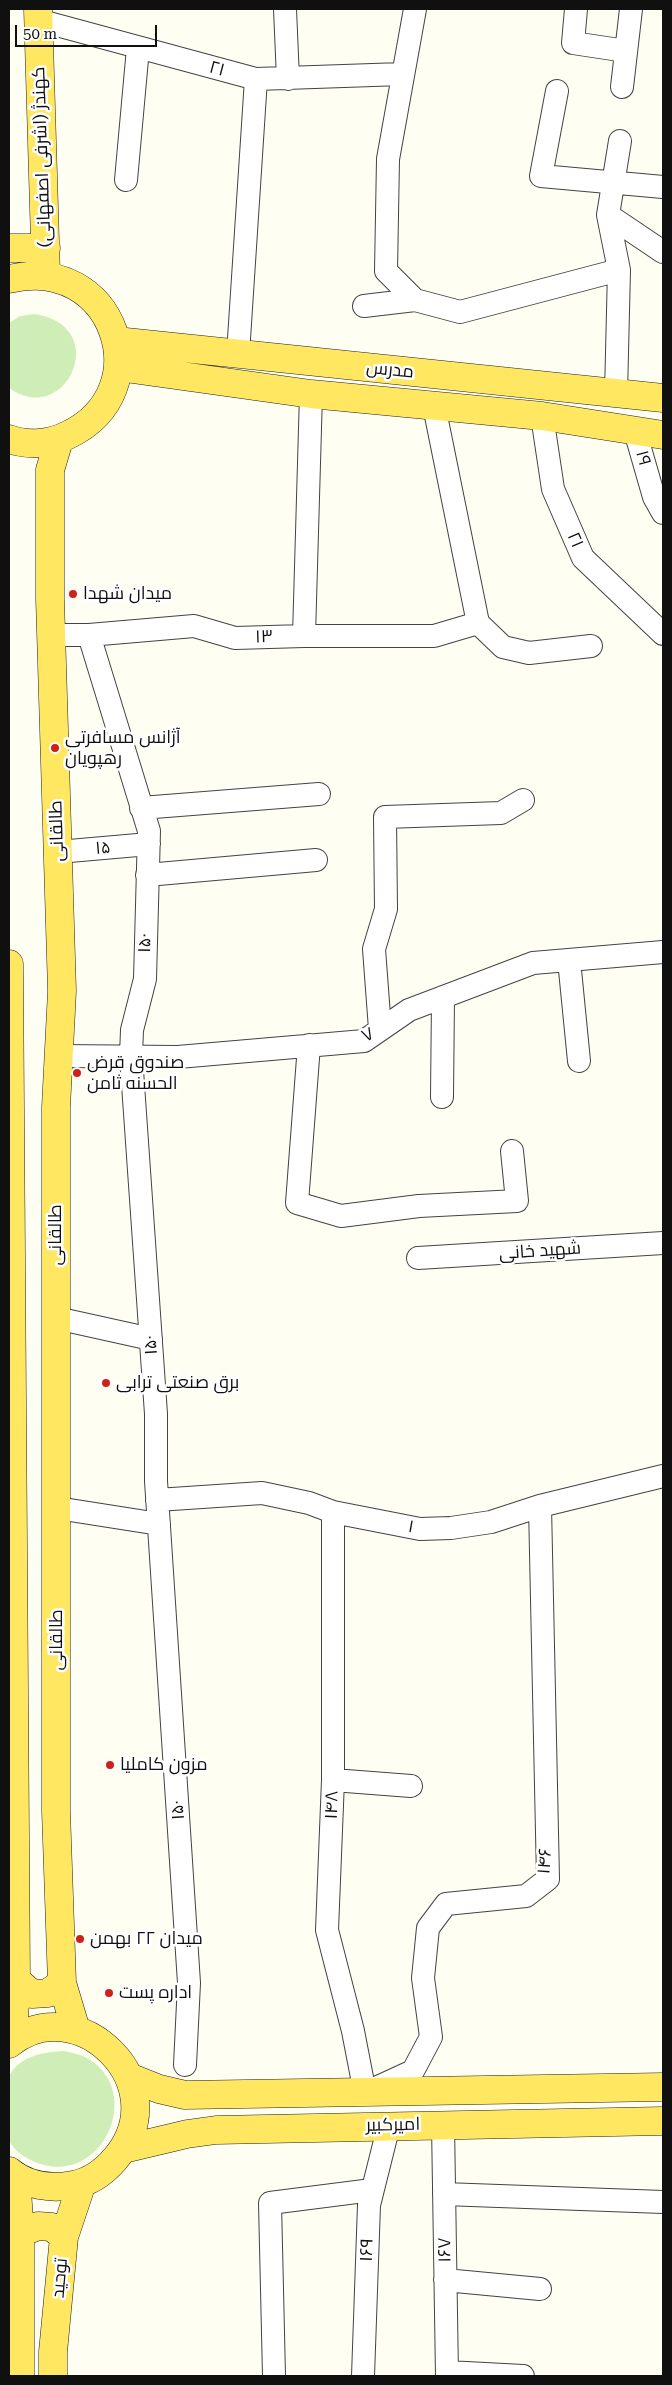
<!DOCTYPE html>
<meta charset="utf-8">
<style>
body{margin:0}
#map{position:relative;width:672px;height:2385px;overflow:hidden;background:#fffef2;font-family:"Roboto Serif",serif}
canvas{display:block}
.frame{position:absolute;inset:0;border:10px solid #101010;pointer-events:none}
.scale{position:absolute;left:15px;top:25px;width:142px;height:22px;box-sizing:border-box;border:2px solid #101010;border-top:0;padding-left:6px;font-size:15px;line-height:18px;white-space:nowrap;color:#101010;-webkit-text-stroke:4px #fff;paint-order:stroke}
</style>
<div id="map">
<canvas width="672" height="2385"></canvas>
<div class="frame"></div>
<div class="scale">50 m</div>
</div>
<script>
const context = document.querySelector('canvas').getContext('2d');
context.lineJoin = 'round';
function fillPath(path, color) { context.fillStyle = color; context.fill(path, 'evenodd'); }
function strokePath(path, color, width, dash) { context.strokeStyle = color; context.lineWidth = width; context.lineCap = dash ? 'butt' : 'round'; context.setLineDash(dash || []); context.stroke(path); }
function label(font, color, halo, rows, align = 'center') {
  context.font = font + ' "Roboto Serif",Cairo,serif'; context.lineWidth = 5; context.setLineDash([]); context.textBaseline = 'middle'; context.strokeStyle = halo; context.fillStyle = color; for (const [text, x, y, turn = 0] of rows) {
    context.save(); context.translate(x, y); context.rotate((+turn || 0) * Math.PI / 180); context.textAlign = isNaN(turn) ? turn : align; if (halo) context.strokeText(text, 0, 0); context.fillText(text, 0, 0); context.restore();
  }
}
fillPath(new Path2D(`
 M34 314C113 325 67 429 9 388V323L20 316Z
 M64 2051C70 2052 77 2054 83 2056 148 2087 103 2190 35 2162 25 2158 15 2151 9 2141V2076C20 2056 43 2052 64 2051Z`), '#cfeeb7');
const minor = new Path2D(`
 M285 9 288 79
 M415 9 388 159 386 271 415 300 460 312 619 270
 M576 9 573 43 626 51
 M38 20 256 79 402 74
 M622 87 631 9
 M557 91 541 176 663 187
 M126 180 138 48
 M608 215 663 252
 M364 306 415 300
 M238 354 256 79
 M616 394 619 270 608 215 620 141
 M434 406 478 623 503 647 529 653 591 646
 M542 416 553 489 583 558 663 634
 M635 431 654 497 663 513
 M51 635H89L194 626 235 638 304 636H434L478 623
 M89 635 149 831 145 979 132 1030 131 1056 156 1414V1481L189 1983 185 2065
 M304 636 311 394
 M141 808 319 794
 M58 852 149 844
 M147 875 316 860
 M569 960 579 1061
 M380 1029 374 949 386 909 385 817 501 813 523 800
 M309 1045 297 1203 341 1216 419 1206 517 1201 512 1151
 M58 1056 178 1057 364 1041 409 1010 533 963 663 952
 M442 1097 443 997
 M418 1258 663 1243
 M56 1318 151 1339
 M157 1500 262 1493 309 1503 333 1512 420 1529 451 1528 491 1522 540 1506 663 1476
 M57 1508 159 1524
 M333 1512V1780L327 1930 353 2031 365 2093 413 2071 431 2037 423 1978 428 1928 446 1904 526 1896 548 1879 540 1506
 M333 1780 411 1786
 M443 2124 447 2376
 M444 2194 663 2202
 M445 2280 540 2289
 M447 2372 523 2376
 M274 2376 270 2203 372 2190
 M363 2376 369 2205 389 2125`);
const major = new Path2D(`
 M38 9 46 275
 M9 248H46
 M9 279C113 253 162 390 68 435 50 444 28 446 9 439
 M116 341 663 398
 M118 367 311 394 542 416 663 435
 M59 440 50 470V599L62 991 56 1107V1811L62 1983 76 2030
 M9 964 16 1980 13 2040
 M16 1980 32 1994 48 1993 62 1983
 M9 2044C77 1987 179 2085 115 2159 104 2172 90 2182 73 2185 51 2189 27 2186 9 2171
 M129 2077 159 2089 185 2095 663 2087
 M124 2149 187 2134 216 2130 663 2121
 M16 2177 20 2233V2376
 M20 2233 38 2226 52 2227 64 2237
 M53 2376V2352L64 2237 82 2183`);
strokePath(minor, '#434343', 24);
strokePath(major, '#212121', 29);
strokePath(minor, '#fff', 22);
strokePath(major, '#ffe762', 28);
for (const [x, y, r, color] of [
 [73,594,5,"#ce2119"],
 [55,748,5,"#ce2119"],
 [77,1073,5,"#ce2119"],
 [106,1383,5,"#ce2119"],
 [110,1765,5,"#ce2119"],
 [80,1939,5,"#ce2119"],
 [109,1993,5,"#ce2119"]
]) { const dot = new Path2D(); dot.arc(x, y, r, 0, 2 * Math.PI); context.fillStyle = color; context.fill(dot); strokePath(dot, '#fff', 2); }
label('18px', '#101010', '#fff', [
 ["۲۱",217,69,15],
 ["کهندژ (اشرفی اصفهانی)",42,157,-92],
 ["مدرس",390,370,6],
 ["۱۹",643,458,75],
 ["۲۱",575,540,67],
 ["۱۳",264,637,-2],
 ["طالقانی",57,831,-92],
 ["۱۵",103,848,-5],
 ["۱۵۰",145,943,-89],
 ["۷",368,1035,-26],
 ["طالقانی",56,1235,-90],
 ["شهید خانی",540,1251,-4],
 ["۱۵۰",151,1345,-94],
 ["۱",411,1527,10],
 ["طالقانی",57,1640,-90],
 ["۱۴۸",332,1805,-88],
 ["۱۵۰",178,1810,-94],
 ["۱۴۶",545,1861,-86],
 ["امیرکبیر",393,2125,-1],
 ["۱۶۹",367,2250,-88],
 ["۱۶۷",445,2250,-91],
 ["توحید",60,2278,-85]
]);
label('18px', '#101010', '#fff', [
 ["میدان شهدا",83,594],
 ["آژانس مسافرتی",65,738],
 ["رهپویان",65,759],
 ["صندوق قرض",87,1063],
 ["الحسنه ثامن",87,1084],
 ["برق صنعتی ترابی",116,1383],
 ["مزون کاملیا",120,1765],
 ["میدان ۲۲ بهمن",90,1939],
 ["اداره پست",119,1993]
], 'left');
</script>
